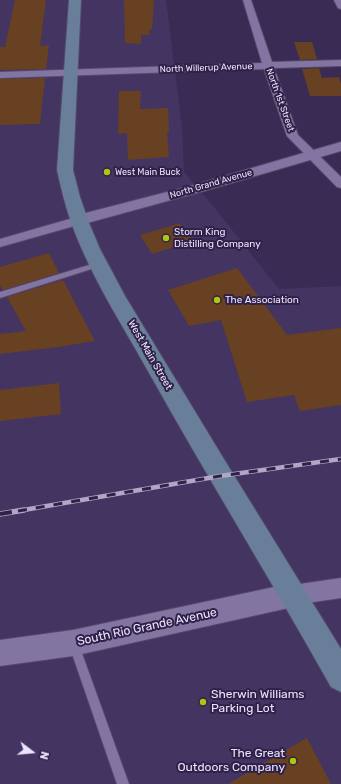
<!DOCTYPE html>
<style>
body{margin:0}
#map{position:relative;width:341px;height:784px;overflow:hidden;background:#392b53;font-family:Rubik,sans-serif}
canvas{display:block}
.north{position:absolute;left:12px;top:732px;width:40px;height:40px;-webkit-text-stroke:3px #2f2148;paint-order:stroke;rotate:106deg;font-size:11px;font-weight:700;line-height:16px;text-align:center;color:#ebe4fe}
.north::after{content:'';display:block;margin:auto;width:14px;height:18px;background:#ebe4fe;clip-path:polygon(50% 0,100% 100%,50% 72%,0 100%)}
</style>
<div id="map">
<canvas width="341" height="784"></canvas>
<div class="north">N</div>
</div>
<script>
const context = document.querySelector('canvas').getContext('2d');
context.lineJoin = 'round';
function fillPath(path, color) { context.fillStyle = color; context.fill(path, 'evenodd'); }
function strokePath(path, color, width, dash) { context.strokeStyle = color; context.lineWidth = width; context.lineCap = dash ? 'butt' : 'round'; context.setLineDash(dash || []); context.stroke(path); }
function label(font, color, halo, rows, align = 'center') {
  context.font = font + ' Rubik,sans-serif'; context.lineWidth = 4; context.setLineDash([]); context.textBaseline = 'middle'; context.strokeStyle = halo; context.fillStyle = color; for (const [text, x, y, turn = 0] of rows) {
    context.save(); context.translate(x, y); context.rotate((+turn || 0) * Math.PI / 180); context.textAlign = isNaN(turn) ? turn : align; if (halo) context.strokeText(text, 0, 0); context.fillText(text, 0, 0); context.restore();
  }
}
fillPath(new Path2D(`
 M0 0H166L182 127 184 172 210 202 279 289 341 286V784H0Z`), '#433461');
fillPath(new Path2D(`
 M15 0H46L40 46 49 45 46 69 0 70V47H5Z
 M124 0H154L152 30H149V35H141V44L125 43Z
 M294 42H312L317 59 300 60Z
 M319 68 322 78 339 77 341 84V96H310L302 69Z
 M45 78 40 124 0 125V79Z
 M119 91H141L140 109 168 108 169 132H167L169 157 128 160 127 133 118 134Z
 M180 223 193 241 152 254 140 235Z
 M49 253 59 273 3 290 0 285V267Z
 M237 268 287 335 341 328V405L300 411 294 395 247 402 221 320 189 326 168 290Z
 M63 280 95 341 58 347 0 354V334L26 331 7 297Z
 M59 383 61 414 0 421V390Z
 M307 738 331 784H228Z`), '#684122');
const service = new Path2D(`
 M99 262 102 264 101 266 0 298V292Z
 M74 640 78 641 79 645 129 784H117L69 645 70 641Z`);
const minor = new Path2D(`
 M243 0H251L272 62 341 60V66L274 68 298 135 341 177V188L337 187 287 136 264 69 0 78V72L262 63Z
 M334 0H341V9L338 8Z
 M80 216 85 217 86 220 85 223 0 247V239Z
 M341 578V598L293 605 286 602 283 595 286 588 293 585Z`);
const tertiary = new Path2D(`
 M341 142V151L204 191 80 225 74 224 72 220 74 216 194 185Z
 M293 583 302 586 305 595 302 604 293 607 73 656 0 666V640L73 630Z`);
const secondary = new Path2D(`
 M69 0H81L73 170 80 197 89 223 100 249 125 296 222 456 341 649V692L331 687C273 583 210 482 152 378 124 327 91 278 71 222 65 205 61 188 57 170Z`);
strokePath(service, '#56496b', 2);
strokePath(minor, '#56496b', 2);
strokePath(tertiary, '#56496b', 2);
strokePath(secondary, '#56496b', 2);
fillPath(service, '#8375a2');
fillPath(minor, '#8375a2');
fillPath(tertiary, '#8375a2');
fillPath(secondary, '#697f99');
const railFar1 = new Path2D(`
 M18 511 220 476 341 459`);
const rail = new Path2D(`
 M0 514 24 510`);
strokePath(railFar1, '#b0a7c6', 4.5);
strokePath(rail, '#b0a7c6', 5.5);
strokePath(railFar1, '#2f2148', 3, [9]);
strokePath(rail, '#2f2148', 4, [12]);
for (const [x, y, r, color] of [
 [107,172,4,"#adc60f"],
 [166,238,4,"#adc60f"],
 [217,300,4,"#adc60f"],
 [203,702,4,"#adc60f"],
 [293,761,4,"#adc60f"]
]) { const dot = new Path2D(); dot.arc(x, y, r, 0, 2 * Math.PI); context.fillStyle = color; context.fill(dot); strokePath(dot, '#2f2148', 1.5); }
label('9px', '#ebe4fe', '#2f2148', [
 ["North Willerup Avenue",206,68,-2],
 ["North 1st Street",280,100,70],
 ["North Grand Avenue",211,184,-16]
]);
label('9px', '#ebe4fe', '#2f2148', [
 ["West Main Buck",115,172]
], 'left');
label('10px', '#ebe4fe', '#2f2148', [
 ["Storm King",174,232],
 ["Distilling Company",174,244],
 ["The Association",225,300]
], 'left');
label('10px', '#ebe4fe', '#2f2148', [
 ["West Main Street",150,355,60]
]);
label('12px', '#ebe4fe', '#2f2148', [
 ["South Rio Grande Avenue",147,627,-12]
]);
label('12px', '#ebe4fe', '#2f2148', [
 ["Sherwin Williams",211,695],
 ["Parking Lot",211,709],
 ["The Great",285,754,"right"],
 ["Outdoors Company",285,768,"right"]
], 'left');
</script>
